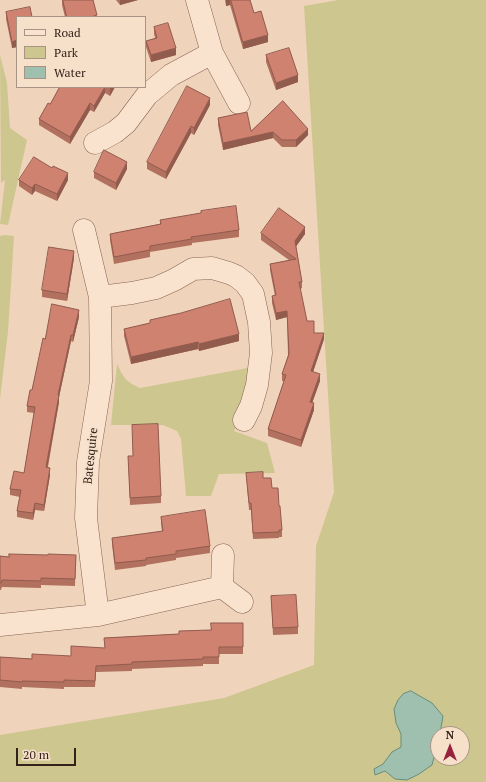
<!DOCTYPE html>
<style>
body{margin:0}
#map{position:relative;width:486px;height:782px;overflow:hidden;background:#efd4bb;font-family:"PT Serif",serif}
canvas{display:block}
.legend{position:absolute;left:16px;top:16px;width:130px;height:72px;box-sizing:border-box;background:#f6e0ca;border:1px solid #a89484;margin:0;padding:5px 7px;list-style:none;font-size:12px;color:#34211a}
.legend li{display:flex;align-items:center;gap:8px;height:20px}
.legend b{width:20px;border:1px solid #a89484}
.north{position:absolute;left:430px;top:726px;width:40px;height:40px;box-sizing:border-box;background:#f6e0ca;border:1px solid #a89484;border-radius:50%;rotate:0deg;font-size:11px;font-weight:700;line-height:16px;text-align:center;color:#34211a}
.north::after{content:'';display:block;margin:auto;width:14px;height:18px;background:#97223c;clip-path:polygon(50% 0,100% 100%,50% 72%,0 100%)}
.scale{position:absolute;left:16px;top:748px;width:60px;height:18px;box-sizing:border-box;border:2px solid #34211a;border-top:0;padding-left:5px;font-size:12px;line-height:14px;white-space:nowrap;color:#34211a;-webkit-text-stroke:3px #f6e0ca;paint-order:stroke}
</style>
<div id="map">
<canvas width="486" height="782"></canvas>
<ul class="legend">
<li><b style="height:5px;background:#fae3ce"></b>Road</li>
<li><b style="height:11px;background:#cdc78f"></b>Park</li>
<li><b style="height:11px;background:#9fbfaf"></b>Water</li>
</ul>
<div class="north">N</div>
<div class="scale">20 m</div>
</div>
<script>
const context = document.querySelector('canvas').getContext('2d');
context.lineJoin = 'round';
function fillPath(path, color) { context.fillStyle = color; context.fill(path, 'evenodd'); }
function strokePath(path, color, width, dash) { context.strokeStyle = color; context.lineWidth = width; context.lineCap = dash ? 'butt' : 'round'; context.setLineDash(dash || []); context.stroke(path); }
function label(font, color, halo, rows, align = 'center') {
  context.font = font + ' "PT Serif",serif'; context.lineWidth = 3.5; context.setLineDash([]); context.textBaseline = 'middle'; context.strokeStyle = halo; context.fillStyle = color; for (const [text, x, y, turn = 0] of rows) {
    context.save(); context.translate(x, y); context.rotate((+turn || 0) * Math.PI / 180); context.textAlign = isNaN(turn) ? turn : align; if (halo) context.strokeText(text, 0, 0); context.fillText(text, 0, 0); context.restore();
  }
}
fillPath(new Path2D(`
 M338 0H486V782H0V735L224 698 314 665 316 546 334 492 304 6ZM438 734H462V758H438Z
 M0 55 7 83 10 128 27 140 8 225 0 224 5 180 1 183Z
 M5 235 14 236 8 332 0 399V236Z
 M117 364C124 378 125 381 140 388L253 367 252 392 234 431 267 443 275 473 219 474 211 496H186L181 439 177 431 163 425H111Z`), '#cdc78f');
const water = new Path2D(`
 M411 691 432 703 443 716 440 734H438V742L432 765 419 774 407 780 395 779 385 771 375 775 374 769 383 764 392 752 401 747V734L396 723 394 709 398 700 403 694Z`);
fillPath(water, '#9fbfaf');
strokePath(water, '#678d7b', 1);
const minor = new Path2D(`
 M197 0 212 53 239 103
 M95 143 115 132 126 123 147 95 171 75 212 53
 M84 230 100 297 101 381 88 462 86 518 98 615
 M100 297 132 293 156 288 174 280 193 269 212 268 229 273 236 276 245 283 253 294 259 322 261 353 257 385 251 406 244 420
 M223 555 222 587 242 602
 M0 625 98 615 222 587`);
strokePath(minor, '#866454', 23);
strokePath(minor, '#fae3ce', 22);
fillPath(new Path2D(`
 M62 0H93L97 17H65L62 5Z
 M116 0H138L120 5Z
 M225 0H250L254 13 268 42 243 49 230 5 226 6Z
 M6 12 17 17V47L12 48 6 19Z
 M154 27 176 55 151 62 146 47V41L155 38 154 34Z
 M266 55 298 82 276 90 266 62Z
 M60 87H115L110 96 105 93 94 112 90 110 70 144 39 125V119L50 104Z
 M283 101 308 135 296 147H282L273 138 223 150 218 125V118L251 131Z
 M210 105 194 135 191 133 166 179 147 169V162Z
 M52 168 68 180 57 201 35 191 32 195 19 186V180Z
 M127 169 116 190 94 178V172Z
 M160 220 239 230V237L192 243V245L150 252V257L114 264 110 240V234L160 224Z
 M261 233 305 234 296 246 302 282V288L300 289 307 321 314 333 324 339 313 372 320 381 312 403 314 410 301 447 268 436V429L284 381H282V374L288 355 287 317 276 320 272 303V296H275L270 270V264L289 260 261 240Z
 M74 258 67 301 42 297V290Z
 M79 317 73 342 71 341 59 397V402L48 467 50 475 44 511 35 510 33 520 17 517V511L20 497 10 495V489L24 473 34 413 27 412V406L32 390 45 339Z
 M150 320 239 341 199 351 198 349 131 364 124 336V329L150 323Z
 M128 456 161 496V503L130 505Z
 M246 473 263 478 272 488 279 506 282 530V537H279V538L253 539 251 510H249Z
 M161 517 210 546V553L176 558V560L146 565V566L115 570 112 544V538L162 532 161 523Z
 M48 555H76L75 586 41 585V588L2 587 1 590H0V556L9 557Z
 M271 596 298 627V634L273 635Z
 M243 623V654H219V664H203V666L132 669V671L96 672 95 687H64V689L22 687V689L0 687V657L32 659 71 656 105 648 104 638 179 634 211 630Z`), '#b2705f');
fillPath(new Path2D(`
 M120 0H138L120 5Z
 M226 0H230V5L226 6Z
 M268 35V42L243 49V42Z
 M17 40V47L12 48V42Z
 M176 48V55L151 62V55Z
 M298 75V82L276 90V83Z
 M105 87V93L94 112V106Z
 M111 87H115L110 96V89Z
 M210 98V105L194 135V128Z
 M90 103V110L70 144V137Z
 M191 126V133L166 179V172Z
 M308 129V135L296 147V140Z
 M273 132V138L223 150V143Z
 M127 162V169L116 190V183Z
 M68 173V180L57 201V194Z
 M35 184V191L32 195V188Z
 M305 227V234L295 248V241Z
 M74 251V258L67 301V294Z
 M79 310V317L73 342V335Z
 M287 311V317L276 320V313Z
 M324 333V339L311 378V371Z
 M239 334V341L199 351V344Z
 M71 335V341L59 397V402L46 474V467L58 395Z
 M198 342V349L131 364V357Z
 M320 374V381L310 409V402Z
 M314 403V410L301 447V440Z
 M50 468V475L44 511V505Z
 M35 503V510L33 520V513Z`), '#915b4e');
const building = new Path2D(`
 M63 0H93L97 15 91 17H67Z
 M231 0H250L254 13 261 11 268 35 243 42Z
 M30 7 32 17H17V40L12 42 6 12Z
 M168 23 176 48 151 55 146 41 157 38 154 27Z
 M289 48 298 75 276 83 266 55Z
 M187 86 210 98 194 128 191 126 166 172 147 162Z
 M60 87H105L94 106 90 103 70 137 39 119 48 103 50 104Z
 M283 101 308 129 296 140H282L273 132 223 143 218 118 247 112 251 131Z
 M104 150 127 162 116 183 94 172Z
 M34 157 52 168 53 166 68 173 57 194 35 184 32 188 19 180Z
 M236 206 239 230 191 237 192 239 150 246V250L114 257 110 234 161 224 160 220 201 213V211Z
 M279 208 305 227 295 241 302 282H299L307 321H314V333H324L311 371 320 374 310 402 314 403 301 440 268 429 286 375 282 374 289 354 287 311 276 313 272 296 276 295 270 264 296 259 261 233Z
 M49 247 74 251 67 294 42 290Z
 M230 299 239 334 199 344 198 342 131 357 124 329 150 323V320L181 313Z
 M52 304 79 310 73 335H71L58 395H59L46 467 50 468 44 505 35 503 33 513 17 511 21 490 10 489 14 471 24 473 35 407 27 406 30 390H32L43 338 45 339Z
 M158 424 161 496 130 498 128 456H133L132 425Z
 M263 472V478H271L272 488H278L279 506H280L282 530H279V532L253 533 251 503H249L246 473Z
 M205 510 210 546 176 551V554L146 558V560L115 563 112 538 163 531 161 517Z
 M9 554 48 555V554L76 555 75 579 41 578V581L2 580 1 583H0V556L9 557Z
 M296 595 298 627 273 628 271 596Z
 M211 623H243V647H219V657H203V659L132 662V664L96 666 95 681 64 680V682L22 681V682L0 680V657L32 659V654L71 656V646L105 648 104 638 179 634V631L211 630Z`);
fillPath(building, '#cf826f');
strokePath(building, '#915b4e', 1);
label('12px', '#34211a', '#f6e0ca', [
 ["Batesquire",91,456,-84]
]);
</script>
